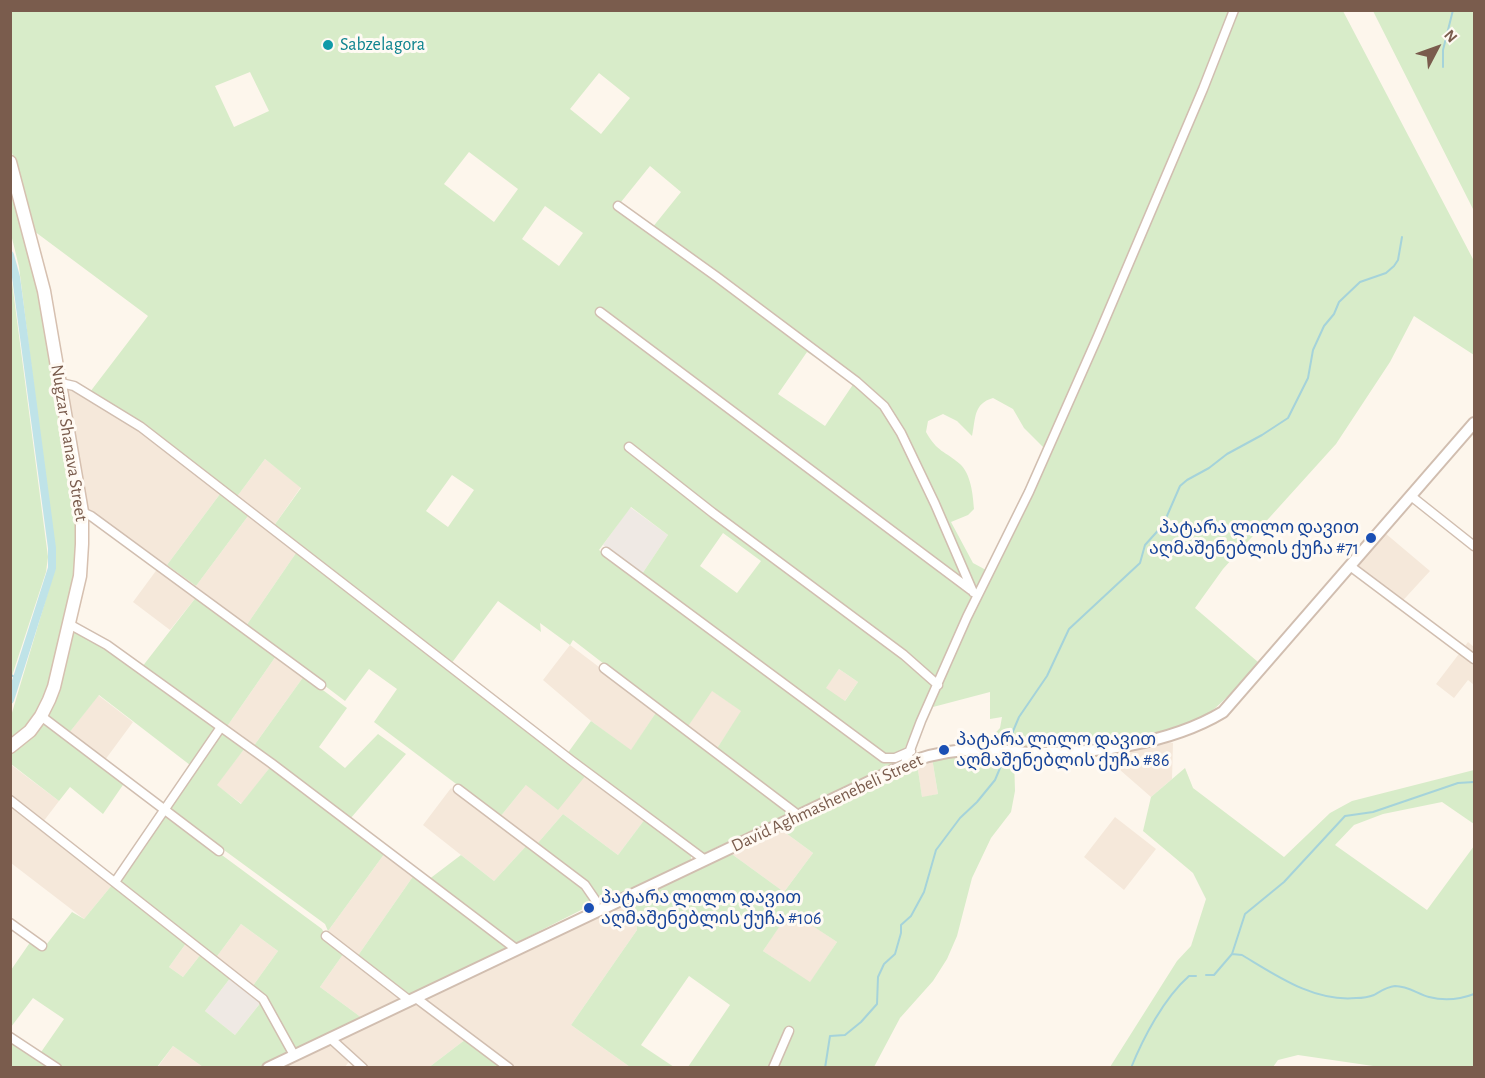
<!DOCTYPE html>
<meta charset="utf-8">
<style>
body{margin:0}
#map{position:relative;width:1485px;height:1078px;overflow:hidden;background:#fdf6ec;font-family:"Alegreya Sans",sans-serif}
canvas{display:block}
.frame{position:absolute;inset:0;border:12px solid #7a5c4d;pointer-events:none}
.north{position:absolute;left:1407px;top:18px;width:60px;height:60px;-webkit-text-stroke:4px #fffaf3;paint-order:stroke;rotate:49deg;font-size:16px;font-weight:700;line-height:24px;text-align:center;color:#7a5c4d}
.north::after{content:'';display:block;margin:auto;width:21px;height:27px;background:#7a5c4d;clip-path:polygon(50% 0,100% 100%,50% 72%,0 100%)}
</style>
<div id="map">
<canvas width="1485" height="1078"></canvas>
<div class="frame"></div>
<div class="north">N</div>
</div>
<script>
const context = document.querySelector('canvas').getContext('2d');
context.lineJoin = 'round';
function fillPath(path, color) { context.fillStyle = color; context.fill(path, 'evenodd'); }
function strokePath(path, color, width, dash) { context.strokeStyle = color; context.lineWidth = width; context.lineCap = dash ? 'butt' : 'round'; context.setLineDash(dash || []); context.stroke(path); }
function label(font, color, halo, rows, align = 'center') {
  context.font = font + ' "Alegreya Sans","Noto Sans Georgian",sans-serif'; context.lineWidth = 6; context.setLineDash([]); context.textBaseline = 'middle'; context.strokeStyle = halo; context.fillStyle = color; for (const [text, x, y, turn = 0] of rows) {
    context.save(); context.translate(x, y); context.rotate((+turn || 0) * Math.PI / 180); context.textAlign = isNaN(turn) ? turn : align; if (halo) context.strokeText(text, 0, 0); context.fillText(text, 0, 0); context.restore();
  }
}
fillPath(new Path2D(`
 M66 387 145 434 220 494 167 565 87 508Z
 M265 459 301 487 273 527 236 498Z
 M248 516 296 553 246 626 196 586Z
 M1385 533 1430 571 1396 608 1351 572Z
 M158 568 197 596 170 630 133 602Z
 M1468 642 1474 647V685L1468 680 1454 698 1436 684Z
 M570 645 657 711 631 751 591 721 543 680Z
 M276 656 304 676 253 747 226 728Z
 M839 669 858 682 844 702 825 688Z
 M711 690 742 711 716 750 687 728Z
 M98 695 133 722 105 760 69 733Z
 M1167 742 1173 743 1172 779 1151 797 1104 756Z
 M245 748 271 766 242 804 216 785Z
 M932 758 938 794 922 798 917 763Z
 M10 764 59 801 43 822 11 796Z
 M586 775 645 819 618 855 563 814 537 844 500 817 526 785Z
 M451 788 527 845 494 881 423 825Z
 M10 806 112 885 84 919 11 863Z
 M1115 817 1156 849 1124 890 1084 857Z
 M779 828 813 853 784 892 729 852Z
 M385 853 414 875 357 957 329 935 328 931Z
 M629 900 636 918 637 930 571 1025 630 1067H514L427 1003 428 997Z
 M790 910 837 942 810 983 763 951Z
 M241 924 278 951 252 987 215 959Z
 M187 942 201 954 183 977 169 967Z
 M344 953 403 998 362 1018 320 987Z
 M417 1004 422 1006 466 1039 428 1068 368 1067 338 1042 339 1039 411 1005Z
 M331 1042 350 1060 345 1067 276 1068Z
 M173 1046 203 1067 157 1068Z`), '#f5e8da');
fillPath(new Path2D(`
 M630 507 668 535 642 574 603 545Z
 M231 977 262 1001 235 1035 205 1011Z`), '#efe9e4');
fillPath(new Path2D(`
 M10 11H1232L1097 334 1044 448 1024 428 1013 409 993 398C973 404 976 418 972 436L957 421 943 414 928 421 926 432C937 452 945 451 960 464 971 474 973 495 974 509L968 515 951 522 973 563 986 570 903 752 885 756 642 574 668 535 631 507 599 550 882 761 896 762 796 810 716 750 741 711 712 691 687 728 573 640 570 645 540 623 541 632 498 601 451 664 273 527 301 488 265 459 236 498 144 426 95 393 90 392 148 316 34 231 31 227 11 149ZM250 72 269 111 234 127 215 86ZM599 73 630 98 601 134 570 109ZM469 152 518 189 494 222 444 184ZM650 166 681 192 652 228 621 202ZM545 206 583 233 559 266 522 239ZM807 352 854 383 825 426 778 394ZM452 475 474 490 448 527 426 511ZM723 533 761 561 737 593 700 566ZM839 669 858 682 845 701 826 688Z
 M1236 11H1343L1474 261V355L1414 316 1390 362 1336 444 1223 569 1195 608 1258 662C1239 684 1223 705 1199 720 1187 727 1169 730 1155 733 1100 745 1043 751 987 742L1000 728 1002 717 990 719V692L933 707 947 665 1110 319 1208 88Z
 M1373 11H1474V211Z
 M10 178 38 282 78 523 76 571 48 684 40 704 30 721 11 740V716L56 565 19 267 11 234Z
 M10 267 48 557 46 572 11 679Z
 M220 494 248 516 196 586 167 565Z
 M296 553 586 775 558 810 526 785 500 817 374 722 397 689 369 669 345 701 246 626Z
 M197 596 276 656 226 728 142 667Z
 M71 629 106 648 217 728 190 765 99 695 69 733 47 716Z
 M304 676 347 708 319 747 345 768 378 734 406 754 350 819 253 747Z
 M657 711 787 812V814L702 854 567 754 591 721 631 750Z
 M43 721 125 782 103 814 70 787 59 801 11 764 10 753 26 742Z
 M222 732 245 748 217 785 241 804 271 766 385 853 328 931 325 924 168 809Z
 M986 755 1014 757 1015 791 1011 812 991 838 972 878 957 936 947 959 933 981 900 1018 874 1067H688L730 1005 689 976 641 1045 674 1067H630L571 1025 637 930 636 918 629 900 729 852 784 892 813 853 779 828 917 763 922 797 938 794 932 758ZM790 911 837 942 810 982 763 951Z
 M1185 768 1193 788 1284 857 1330 813 1352 801 1474 770V824L1442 802 1383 814 1354 825 1335 845 1427 910 1474 846V1067H1380L1298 1055 1278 1060 1273 1067H1110L1177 961 1191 946 1206 899 1193 873 1143 831 1151 797Z
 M165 813 322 929 327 939 344 953 320 987 362 1018 294 1050 252 987 278 951 241 924 215 959 118 881Z
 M563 814 618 855 645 819 688 851 691 856V860L600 904 595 891 588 881 537 844Z
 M527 845 582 886 593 904 514 944 428 880 461 855 494 881Z
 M414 875 511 948 407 996 357 957Z
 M112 885 187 942 169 967 183 977 201 954 231 977 205 1011 235 1035 262 1001 290 1053 260 1067H203L173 1046 157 1067H61L39 1055 64 1019 33 998 11 1027V970L31 941 46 945 72 912 84 919Z
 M466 1039 504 1068H428Z
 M10 1041 36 1060 52 1067H11Z`), '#d8ecc9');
strokePath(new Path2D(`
 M1443 67V50L1453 10
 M10 674 17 679
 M1011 736 1019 717 1047 676 1069 629 1140 563 1145 545 1163 525 1180 486 1187 480 1209 468 1227 454 1262 435 1288 418 1308 378 1313 350 1324 326 1334 314 1339 302 1360 282 1386 273 1394 266 1398 260 1402 237
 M1232 954 1245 914 1284 882 1345 816 1373 812 1458 783 1474 782
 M1206 975H1214L1232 954 1242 955C1277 976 1314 1002 1356 998 1362 998 1369 997 1374 995 1381 991 1386 987 1395 986 1408 986 1418 994 1429 997 1444 1001 1461 999 1474 994
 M825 1068 830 1036 845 1035 861 1022 877 1004 878 977 884 964 895 954 901 933V925L911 916 924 892 936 850 960 818 977 802 995 780 1003 761
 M1131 1068C1143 1038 1164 998 1189 976H1196`), '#a5d3da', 2);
strokePath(new Path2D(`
 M10 255 16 277 52 548V568L10 700`), '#bfe3e8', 8);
const minor = new Path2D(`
 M618 206 717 277 857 382 884 406 901 433 935 504 973 592
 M600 312 971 590
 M61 383 74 386 141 427 572 761 705 860
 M629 447 713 513 904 655 938 685
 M1411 496 1474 546
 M82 512 91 516 321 685
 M606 552 884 758H895L911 751
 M1350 566 1474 659
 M69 624 107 645 271 763 516 949
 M604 668 798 815
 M41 716 219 851
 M904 766 921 721 967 617 1029 492 1098 336 1203 89 1234 10
 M458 789 585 885 596 901 595 912
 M10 800 263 999 294 1055
 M115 882 221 727
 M10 923 42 946
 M326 936 410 1001
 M416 998 509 1068
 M10 1037 57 1068
 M330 1038 363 1068
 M773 1068 789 1031`);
const tertiary = new Path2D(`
 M268 1068 913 761C940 751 966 748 995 750 1007 750 1019 753 1031 753 1093 754 1170 744 1223 712L1474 423`);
const secondary = new Path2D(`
 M10 162 44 291 82 512V544L80 576 54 687 49 700 41 716 30 731 10 747`);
strokePath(minor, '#d1beb0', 11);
strokePath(tertiary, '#d1beb0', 14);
strokePath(secondary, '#d6c0b0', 15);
strokePath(minor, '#fff', 8);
strokePath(tertiary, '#fff', 10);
strokePath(secondary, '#fff', 12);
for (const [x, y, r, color] of [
 [328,45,6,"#0f9aa8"],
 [1371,538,6,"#1a4fb4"],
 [944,750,6,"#1a4fb4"],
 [589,908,6,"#1a4fb4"]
]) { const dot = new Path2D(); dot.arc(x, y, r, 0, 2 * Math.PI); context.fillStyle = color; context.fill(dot); strokePath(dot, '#fffaf3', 2); }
label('18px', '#0d838f', '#fffaf3', [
 ["Sabzelagora",340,45]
], 'left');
label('18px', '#7a5c4d', '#fffaf3', [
 ["Nugzar Shanava Street",69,443,81],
 ["David Aghmashenebeli Street",827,803,-25]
]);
label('18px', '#164399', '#fffaf3', [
 ["პატარა ლილო დავით",1359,528,"right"],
 ["აღმაშენებლის ქუჩა #71",1359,549,"right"],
 ["პატარა ლილო დავით",956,740],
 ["აღმაშენებლის ქუჩა #86",956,761],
 ["პატარა ლილო დავით",601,898],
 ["აღმაშენებლის ქუჩა #106",601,919]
], 'left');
</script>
